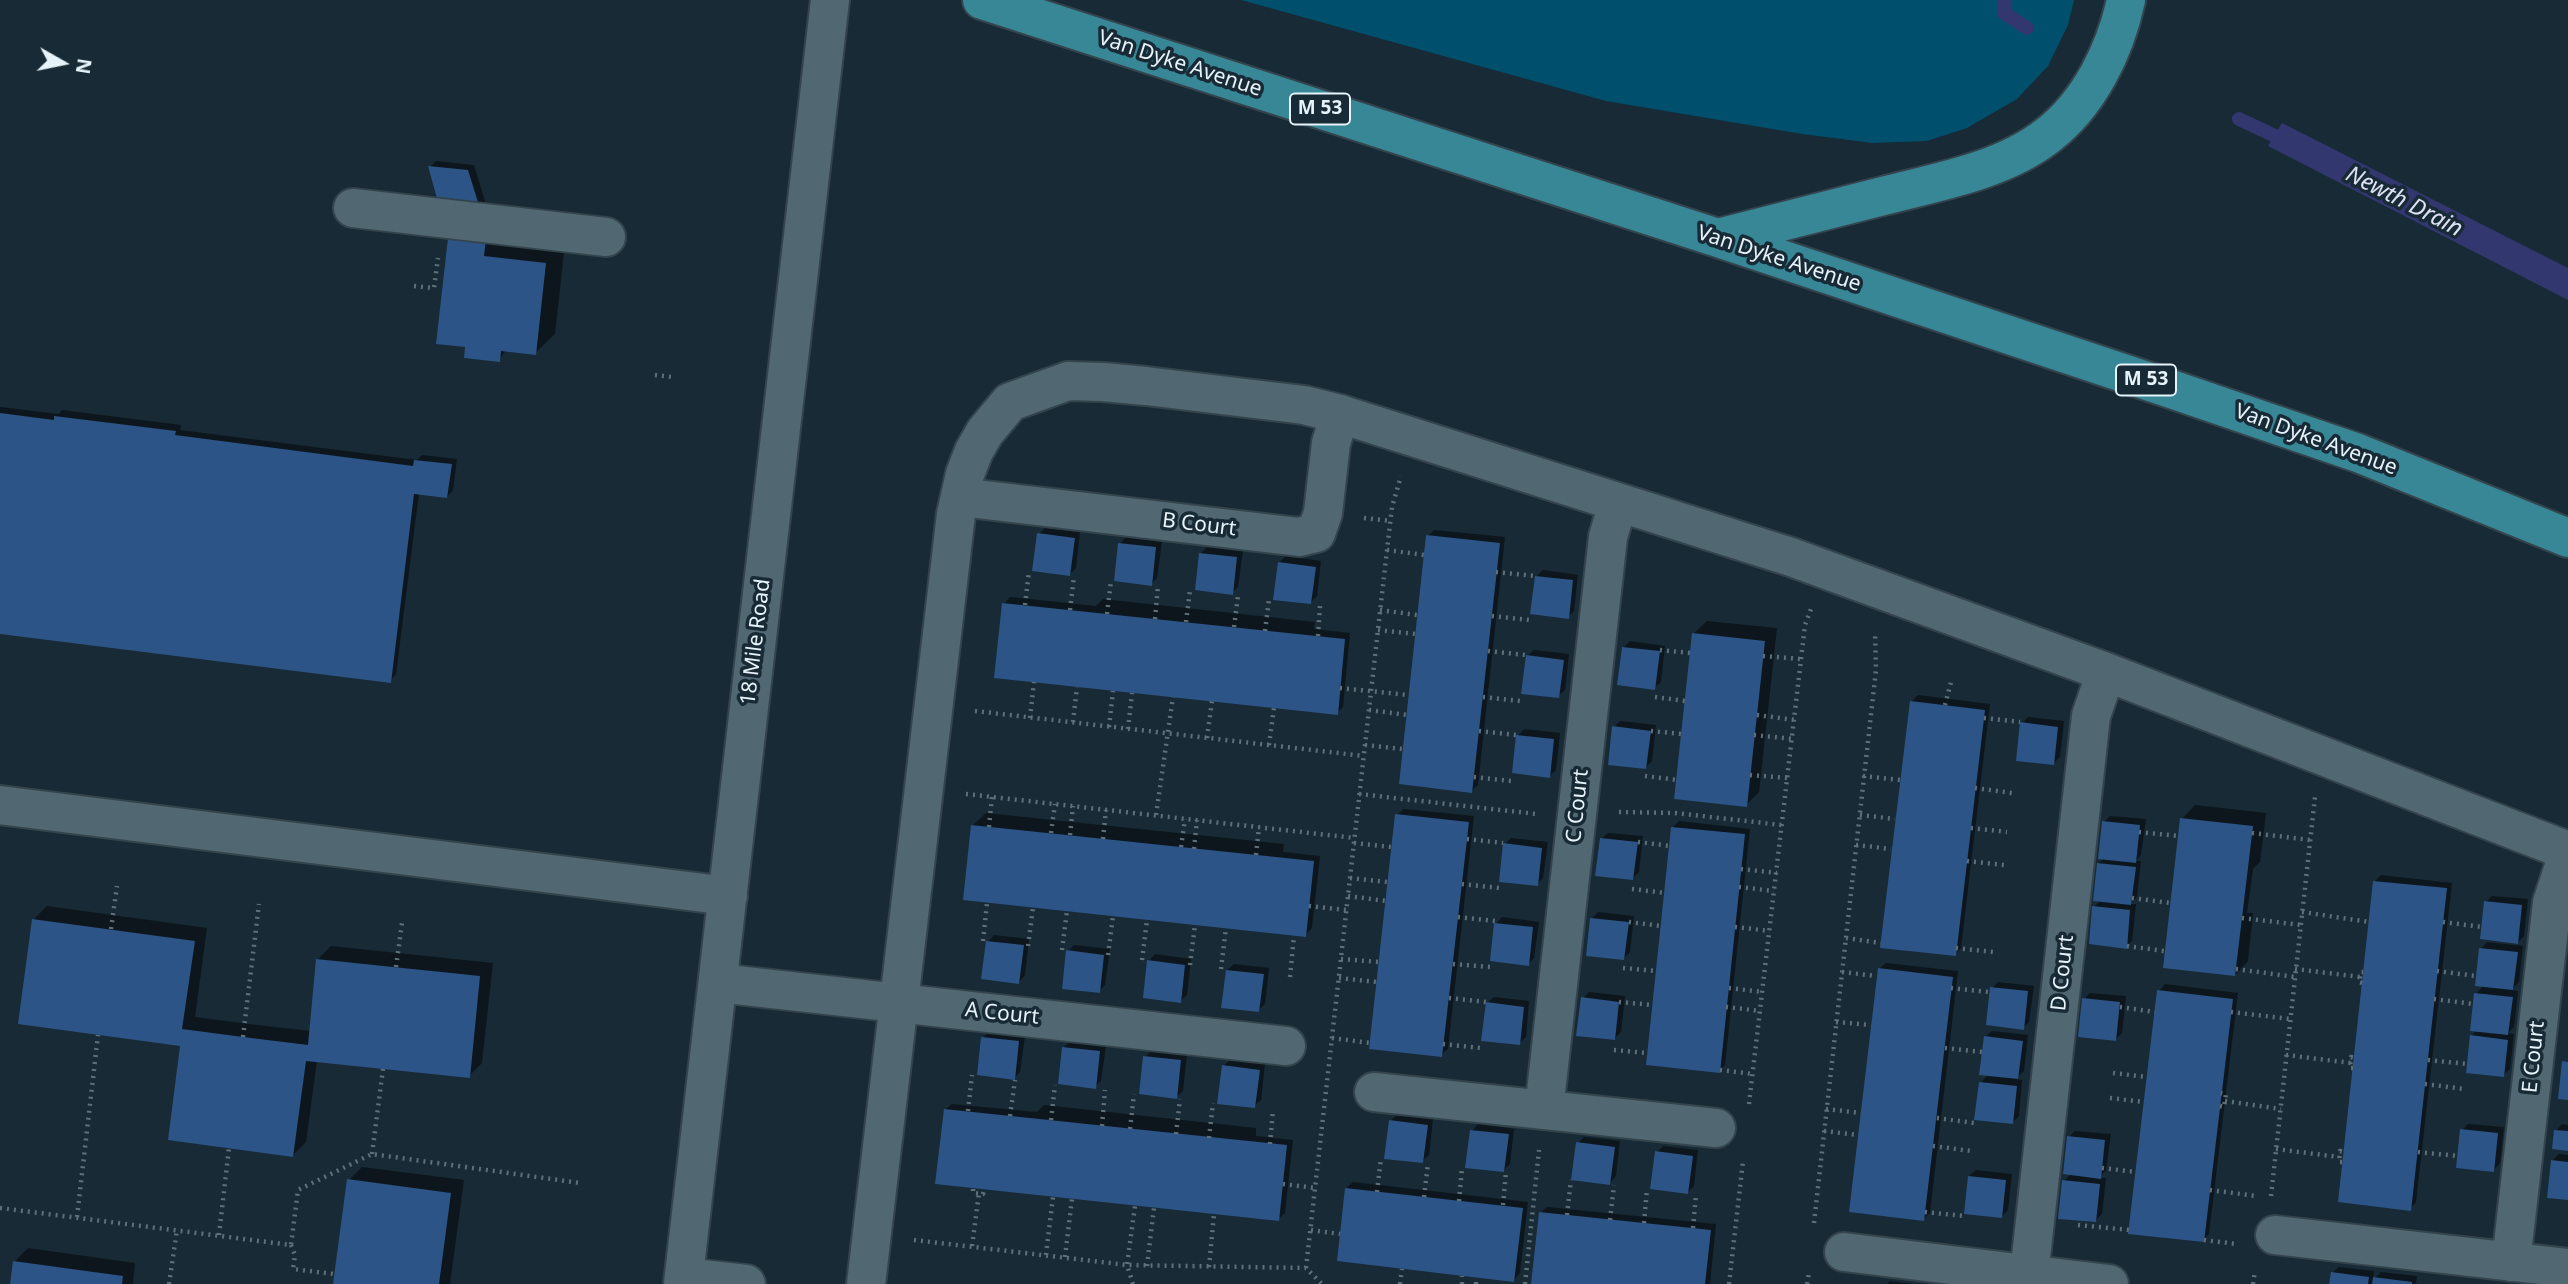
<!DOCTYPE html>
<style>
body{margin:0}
#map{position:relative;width:2568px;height:1284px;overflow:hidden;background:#172a35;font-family:"Noto Sans",sans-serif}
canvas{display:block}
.north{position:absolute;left:28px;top:28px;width:70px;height:70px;-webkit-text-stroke:5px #172a35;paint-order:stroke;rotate:99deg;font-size:19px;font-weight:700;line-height:28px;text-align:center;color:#e7f3fa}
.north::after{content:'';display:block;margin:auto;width:24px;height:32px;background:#e7f3fa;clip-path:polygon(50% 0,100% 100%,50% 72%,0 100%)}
</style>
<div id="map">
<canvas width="2568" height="1284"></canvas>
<div class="north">N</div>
</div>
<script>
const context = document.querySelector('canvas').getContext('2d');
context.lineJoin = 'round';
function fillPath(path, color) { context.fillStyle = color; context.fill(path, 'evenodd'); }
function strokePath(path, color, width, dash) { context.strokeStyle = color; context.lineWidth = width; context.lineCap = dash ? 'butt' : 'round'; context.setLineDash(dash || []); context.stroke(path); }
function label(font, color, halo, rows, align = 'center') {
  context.font = font + ' "Noto Sans",sans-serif'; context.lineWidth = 7; context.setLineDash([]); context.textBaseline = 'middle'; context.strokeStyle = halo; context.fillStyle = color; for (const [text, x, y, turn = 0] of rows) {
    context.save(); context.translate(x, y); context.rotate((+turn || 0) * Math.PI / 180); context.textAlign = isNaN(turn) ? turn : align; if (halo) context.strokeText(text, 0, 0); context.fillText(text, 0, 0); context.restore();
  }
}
fillPath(new Path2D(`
 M1241 0H2074L2068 25 2048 66 2017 99 1967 128 1927 141 1873 143 1802 134 1606 101Z`), '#004f6d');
fillPath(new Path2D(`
 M2282 123 2568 268V300L2268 146Z`), '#33376f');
fillPath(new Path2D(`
 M436 161 474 165 492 224 565 244 555 334 535 353 506 350 499 360 467 348 449 237 430 167Z
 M0 407 59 414 62 410 181 425 180 430 417 460 422 455 457 459 453 490 447 497 419 493 396 674 390 681 0 632Z
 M1045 528 1080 532 1076 568 1070 574 1039 534Z
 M1434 530 1505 537 1478 785 1471 791 1428 536Z
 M1126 537 1162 542 1157 578 1151 584 1120 544Z
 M1207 547 1243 551 1238 587 1232 593 1201 553Z
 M1286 556 1321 561 1317 596 1310 603 1279 562Z
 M1543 570 1578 575 1574 611 1568 617 1536 577Z
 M1010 597 1096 606 1103 599 1315 622 1314 629 1350 633 1343 707 1337 713 1004 604Z
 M1707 621 1777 628 1759 792 1746 805 1693 634Z
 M1630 641 1665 646 1661 682 1654 688 1623 648Z
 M1534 650 1569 654 1565 690 1558 696 1527 656Z
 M1918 695 1990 704 1961 948 1955 955 1911 702Z
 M2028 717 2064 721 2060 757 2054 763 2022 723Z
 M1620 721 1656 725 1652 761 1646 767 1614 727Z
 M1524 729 1560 733 1556 770 1550 776 1518 736Z
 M2195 805 2266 813 2260 862 2253 869 2247 913H2253L2248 961 2235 975 2182 819Z
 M1404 809 1474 816 1448 1049 1441 1055 1397 815Z
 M986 813 1284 844 1283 852 1320 856 1312 928 1305 935 972 826Z
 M2110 816 2146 819 2141 855 2136 861H2141L2137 897 2130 904H2136L2132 941 2126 947 2094 907 2101 900 2099 863 2104 858V822Z
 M1679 821 1750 829 1725 1065 1719 1071 1673 827Z
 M1608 833 1643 836 1639 872 1632 879 1601 839Z
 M1511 838 1548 842 1543 878 1537 884 1505 844Z
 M2381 875 2452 883 2416 1202 2410 1209 2375 881Z
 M2492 896 2528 899 2524 936 2518 942 2486 902Z
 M47 906 207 928 195 1017 257 1025 311 1031 318 959 331 946 493 963 482 1063 469 1076 317 1060 306 1142 293 1155 182 1045 34 919Z
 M1598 912 1634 916 1630 952 1624 958 1592 918Z
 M1502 917 1539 922 1534 958 1528 964 1496 924Z
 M994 935 1029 939 1025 975 1019 982 988 942Z
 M2487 942 2523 946 2519 982 2511 990 2518 991 2514 1027 2508 1033 2514 1034 2510 1069 2503 1075 2471 1036 2477 1030 2476 994 2484 985 2481 949Z
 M1074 945 1110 949 1105 985 1099 991 1068 951Z
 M1155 954 1191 959 1187 995 1180 1001 1149 961Z
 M1886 963 1958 971 1930 1213 1923 1219 1879 969Z
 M1234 964 1269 968 1265 1004 1258 1010 1227 970Z
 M1998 982 2034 986 2029 1022 2023 1028 1992 988Z
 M2165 984 2238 993 2209 1234 2203 1240 2159 991Z
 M1589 992 1625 996 1621 1032 1615 1038 1583 998Z
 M2090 993 2126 996 2122 1033 2116 1039 2084 999Z
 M1494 997 1529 1001 1526 1037 1519 1043 1487 1003Z
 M989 1031 1025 1036 1020 1072 1014 1078 983 1038Z
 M1992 1031 2028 1035 2024 1071 2015 1079 2022 1080 2019 1116 2012 1123 1981 1082 1989 1074 1985 1037Z
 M1070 1041 1106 1045 1101 1081 1095 1087 1064 1047Z
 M1151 1051 1187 1055 1183 1091 1176 1097 1145 1057Z
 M1230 1060 1265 1064 1261 1100 1254 1106 1223 1066Z
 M952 1104 1037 1112 1044 1105 1256 1128V1136L1293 1140 1285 1213 1278 1219 945 1110Z
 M1397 1115 1433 1119 1429 1155 1422 1161 1390 1121Z
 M1478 1124 1514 1129 1510 1164 1504 1170 1472 1131Z
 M2468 1124 2504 1127 2500 1163 2494 1170 2462 1130Z
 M2562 1124 2568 1125V1149L2556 1131Z
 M2075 1131 2111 1134 2106 1170 2099 1178H2106L2102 1214 2095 1221 2064 1181 2072 1173 2069 1137Z
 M1584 1137 1620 1141 1616 1176 1610 1183 1578 1143Z
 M1663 1146 1698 1150 1694 1186 1688 1192 1657 1152Z
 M2559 1154 2568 1155V1198L2553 1160Z
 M362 1167 464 1180 450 1284H335L349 1180Z
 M1976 1170 2012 1174 2008 1210 2001 1217 1969 1176Z
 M1353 1182 1528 1202 1520 1273 1514 1280 1346 1188Z
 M1547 1207 1716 1224 1710 1284H1533L1540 1213Z
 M28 1248 135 1263 133 1284H12L15 1261Z
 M2339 1267 2374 1271 2373 1280 2381 1272 2417 1276 2416 1284H2331L2332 1273Z
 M1890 1281 1913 1284H1887Z`), '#0007');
strokePath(new Path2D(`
 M2004 0V13L2027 28
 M2239 119 2292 144`), '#33376f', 14);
fillPath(new Path2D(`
 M428 166 468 170 487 231 484 256 546 263 536 355 501 351 500 362 464 358 465 347 436 344 448 238Z
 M0 413 54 420V416L176 431 175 435 413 466 414 460 452 464 447 498 414 494 391 683 0 634Z
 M1037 533 1075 538 1070 576 1032 571Z
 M1426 535 1500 543 1472 793 1399 784Z
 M1118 543 1156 547 1152 586 1114 581Z
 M1199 553 1237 557 1233 595 1195 590Z
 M1278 562 1316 567 1311 604 1273 600Z
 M1535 576 1573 580 1569 619 1530 614Z
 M1002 603 1345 639 1338 715 994 678Z
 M1692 633 1765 641 1747 807 1674 799Z
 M1622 647 1660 651 1655 690 1617 685Z
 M1526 655 1564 660 1559 698 1521 694Z
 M1910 701 1985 710 1956 956 1880 948Z
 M2020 722 2058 727 2054 765 2016 761Z
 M1612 726 1651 731 1646 769 1608 765Z
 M1516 735 1554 739 1550 778 1512 773Z
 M1395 814 1469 822 1442 1057 1369 1049Z
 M2180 818 2253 826 2235 976 2163 968Z
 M2102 821 2140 825 2136 863 2098 859Z
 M971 825 1314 861 1306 937 963 900Z
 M1671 827 1745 834 1720 1073 1646 1065Z
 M1600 838 1638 842 1633 880 1595 876Z
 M1503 843 1542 848 1538 886 1499 882Z
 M2097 863 2136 867 2131 905 2093 901Z
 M2373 881 2447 888 2411 1211 2338 1202Z
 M2484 901 2522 905 2518 944 2480 939Z
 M2092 906 2130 910 2127 949 2089 944Z
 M1590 918 1629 922 1624 960 1586 956Z
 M32 919 195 941 182 1029 243 1037 308 1045 316 959 480 976 470 1078 306 1061 293 1157 168 1140 180 1046 18 1024Z
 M1494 923 1533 927 1529 966 1490 961Z
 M986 941 1024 945 1019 984 981 979Z
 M2479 948 2518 952 2513 990 2475 986Z
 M1066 950 1104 955 1100 993 1062 989Z
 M1147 960 1185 965 1181 1003 1143 998Z
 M1878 968 1953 977 1924 1221 1849 1212Z
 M1226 970 1264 974 1259 1012 1221 1008Z
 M1990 987 2028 991 2024 1030 1986 1025Z
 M2157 990 2233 999 2204 1242 2128 1234Z
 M2474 993 2513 997 2508 1035 2470 1031Z
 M1581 997 1619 1002 1615 1040 1576 1036Z
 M2082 998 2120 1002 2116 1041 2078 1037Z
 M1486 1002 1524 1007 1520 1045 1481 1041Z
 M2470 1035 2508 1040 2504 1077 2466 1073Z
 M1984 1036 2023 1041 2018 1079 1979 1075Z
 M981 1037 1019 1041 1015 1080 977 1075Z
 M1062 1047 1100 1051 1096 1089 1058 1084Z
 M1143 1056 1181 1060 1177 1099 1139 1094Z
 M2562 1061 2568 1062V1100L2558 1099Z
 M1222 1065 1260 1070 1255 1108 1217 1104Z
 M1979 1082 2017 1086 2013 1124 1974 1120Z
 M944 1109 1287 1145 1279 1221 935 1184Z
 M1389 1120 1428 1125 1423 1163 1384 1159Z
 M2460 1129 2498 1133 2494 1172 2456 1168Z
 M1470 1130 1509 1134 1504 1172 1465 1168Z
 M2554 1130 2568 1131V1151L2552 1149Z
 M2067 1136 2105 1140 2101 1179 2063 1174Z
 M1576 1142 1615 1147 1610 1185 1571 1180Z
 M1655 1151 1693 1156 1688 1194 1650 1189Z
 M2551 1160 2568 1162V1200L2547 1198Z
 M1968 1176 2006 1180 2002 1218 1964 1214Z
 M347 1179 451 1193 439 1284H333Z
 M2062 1180 2100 1184 2096 1222 2058 1219Z
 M1345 1188 1523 1208 1514 1282 1337 1261Z
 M1539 1212 1711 1230 1705 1284H1531Z
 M13 1261 123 1276 122 1284H10Z
 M2331 1272 2369 1277 2368 1284H2329Z
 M2373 1277 2412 1282V1284H2372Z`), '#2c5486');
const minor = new Path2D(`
 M353 208 606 237
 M960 497 1299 537 1316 533 1323 513 1331 443 1340 414
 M0 805 728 896
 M718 983 1286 1046
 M1374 1092 1716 1128
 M1544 1110 1608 537 1618 503
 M2275 1235 2568 1268
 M1844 1252 2109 1284
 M2511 1262 2552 903 2568 854
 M2029 1275 2091 716 2106 672
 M684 1277 746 1284
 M683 1284 830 0
 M866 1284 956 514 965 474 974 451 985 432 1010 402 1068 381 1103 382 1146 386 1304 405 1340 414 1791 557 2106 672 2568 851`);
const major = new Path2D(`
 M982 0 1718 238 2171 389 2358 453 2568 538
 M1718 238C1773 224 1828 210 1883 196 1937 182 2002 171 2047 136 2089 104 2115 51 2126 0`);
strokePath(minor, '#34444d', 42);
strokePath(major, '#34444d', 42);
strokePath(new Path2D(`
 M414 286 434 288 438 258
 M655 375 672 377
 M1364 518 1391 521
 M1387 550 1424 555
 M1496 572 1535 576
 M1025 605 1029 571
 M1070 610 1074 576
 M1380 610 1417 615
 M1107 614 1111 581
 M1492 616 1530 620
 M1155 619 1158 586
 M1186 622 1190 590
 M1234 627 1238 596
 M1378 630 1416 634
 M1265 631 1269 599
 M1318 636 1320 606
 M1660 650 1690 653
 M1488 651 1526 655
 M1763 656 1801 659
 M1340 688 1408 695
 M1483 697 1520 701
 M1655 697 1685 701
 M1945 705 1951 682
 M1369 710 1407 715
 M975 711 1364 756
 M1757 715 1795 720
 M1030 718 1034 682
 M1984 718 2020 722
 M1073 722 1077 687
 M1109 727 1113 691
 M1128 729 1132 693
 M1479 731 1516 735
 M1651 731 1682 734
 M1754 735 1793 739
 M1207 738 1212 701
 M1269 745 1274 708
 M1365 745 1403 749
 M1750 775 1788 778
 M1645 776 1677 780
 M1863 776 1900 780
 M1474 777 1511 781
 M1975 788 2012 793
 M966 794 1354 838
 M1359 794 1536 814
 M1619 812 1675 813 1782 825
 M1156 815 1173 697
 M1860 815 1895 819
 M989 827 992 797
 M1971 828 2007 832
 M2139 832 2178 836
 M1051 833 1055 804
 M2252 833 2310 840
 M1070 835 1073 806
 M1103 839 1106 810
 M1467 839 1503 843
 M1638 842 1670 846
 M1354 843 1392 847
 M1856 845 1891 849
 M1181 847 1185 819
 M1194 849 1197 820
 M1256 855 1259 827
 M1967 861 2004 865
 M1741 869 1777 873
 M1350 878 1388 882
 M1462 884 1499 888
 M1739 887 1774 891
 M1632 889 1665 893
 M1348 896 1386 901
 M2132 898 2170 903
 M1309 906 1347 910
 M2302 912 2369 922
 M1458 917 1495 921
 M2242 918 2301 925
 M1629 922 1661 926
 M2443 922 2482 927
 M1735 927 1770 931
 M111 929 117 886
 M1846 938 1881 943
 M983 941 987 903
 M1028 946 1033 908
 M2127 946 2164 951
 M1956 948 1993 952
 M1062 950 1067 911
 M1108 955 1113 916
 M1341 959 1379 962
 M1142 960 1147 920
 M1453 964 1490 967
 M1190 965 1195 925
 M396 967 402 923
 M1623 968 1656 971
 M1221 969 1226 928
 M2236 969 2295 977
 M2295 969 2360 977
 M2437 971 2476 976
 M1842 972 1876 976
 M1290 977 1294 936
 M1339 978 1377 982
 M2362 983 2359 982 2361 972H2363
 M1729 988 1763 992
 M1951 988 1989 992
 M1449 998 1486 1002
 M2434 999 2473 1004
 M1619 1002 1653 1005
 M1726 1007 1761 1011
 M2120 1007 2155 1012
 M2231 1012 2290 1019
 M1836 1022 1871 1025
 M243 1037 259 904
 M1332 1038 1370 1043
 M1443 1044 1481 1048
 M1945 1048 1982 1052
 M1614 1050 1647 1053
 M2286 1055 2351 1063
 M2428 1060 2467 1064
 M2353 1068H2350L2351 1057 2354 1058
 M1720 1070 1753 1074
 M2113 1073 2147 1077
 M2425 1084 2464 1089
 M2110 1098 2144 1102
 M2225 1101 2281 1109
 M1749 1104 1805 625 1811 609
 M2220 1106 2224 1107 2226 1094 2221 1093
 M1826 1109 1861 1113
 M968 1111 972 1075
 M1010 1116 1015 1080
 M1937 1118 1974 1123
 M1051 1120 1055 1085
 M1102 1126 1105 1090
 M1130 1129 1134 1094
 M1824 1131 1858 1135
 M1176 1134 1180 1099
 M1209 1138 1213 1103
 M1270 1144 1273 1110
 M1933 1146 1971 1151
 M2276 1149 2339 1157
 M2418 1152 2457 1156
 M372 1154 383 1069
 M2342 1162H2339L2340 1151 2344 1152
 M2102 1168 2136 1172
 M1283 1184 1315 1188
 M973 1189V1193L983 1194 984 1190
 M2210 1190 2256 1196
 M1377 1192 1381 1158
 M2271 1196 2315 797
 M1424 1197 1428 1163
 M1459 1201 1462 1168
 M1503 1205 1506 1172
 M0 1208 291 1245 298 1190 372 1154 580 1183
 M1925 1212 1964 1216
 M1567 1215 1571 1180
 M77 1217 98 1035
 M1610 1220 1614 1185
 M1644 1223 1647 1189
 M1814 1223 1876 670 1875 633
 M2078 1225 2129 1230
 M1693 1228 1696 1195
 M1311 1230 1340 1234
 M219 1235 229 1148
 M914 1240 1127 1265 1306 1268 1322 1284
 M2204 1240 2236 1244
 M291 1245 295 1255 293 1269 334 1274
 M972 1246 979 1193
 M1046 1255 1053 1197
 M1065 1257 1072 1199
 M1147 1266 1154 1208
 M1209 1267 1214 1214
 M1306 1268 1387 550 1392 507 1401 476
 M169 1284 177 1230
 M1133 1284 1127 1265 1135 1206
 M1400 1284 1402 1269
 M1462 1284V1276
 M1476 1284V1277
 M1525 1284 1539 1150
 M1729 1284 1743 1161
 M1807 1284 1809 1273
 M2253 1284 2255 1271`), '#60707a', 4.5, [2, 5]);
strokePath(minor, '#516772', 38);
strokePath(major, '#378796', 38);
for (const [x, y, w] of [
 [1320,109,60],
 [2146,380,60]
]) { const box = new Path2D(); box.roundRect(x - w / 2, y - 15.5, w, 31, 5); context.fillStyle = '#172a35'; context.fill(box); strokePath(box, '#e7f3fa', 2); }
label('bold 19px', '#e7f3fa', null, [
 ["M 53",1320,109],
 ["M 53",2146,380]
]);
label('21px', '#e7f3fa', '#172a35', [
 ["Van Dyke Avenue",1180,64,18],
 ["Van Dyke Avenue",1779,259,18],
 ["Van Dyke Avenue",2316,440,20],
 ["B Court",1199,525,7],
 ["18 Mile Road",756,642,-83],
 ["C Court",1578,806,-84],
 ["D Court",2063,973,-84],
 ["A Court",1002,1014,6],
 ["E Court",2534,1057,-84]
]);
label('italic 23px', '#dee2f4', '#172a35', [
 ["Newth Drain",2404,202,27]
]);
</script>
